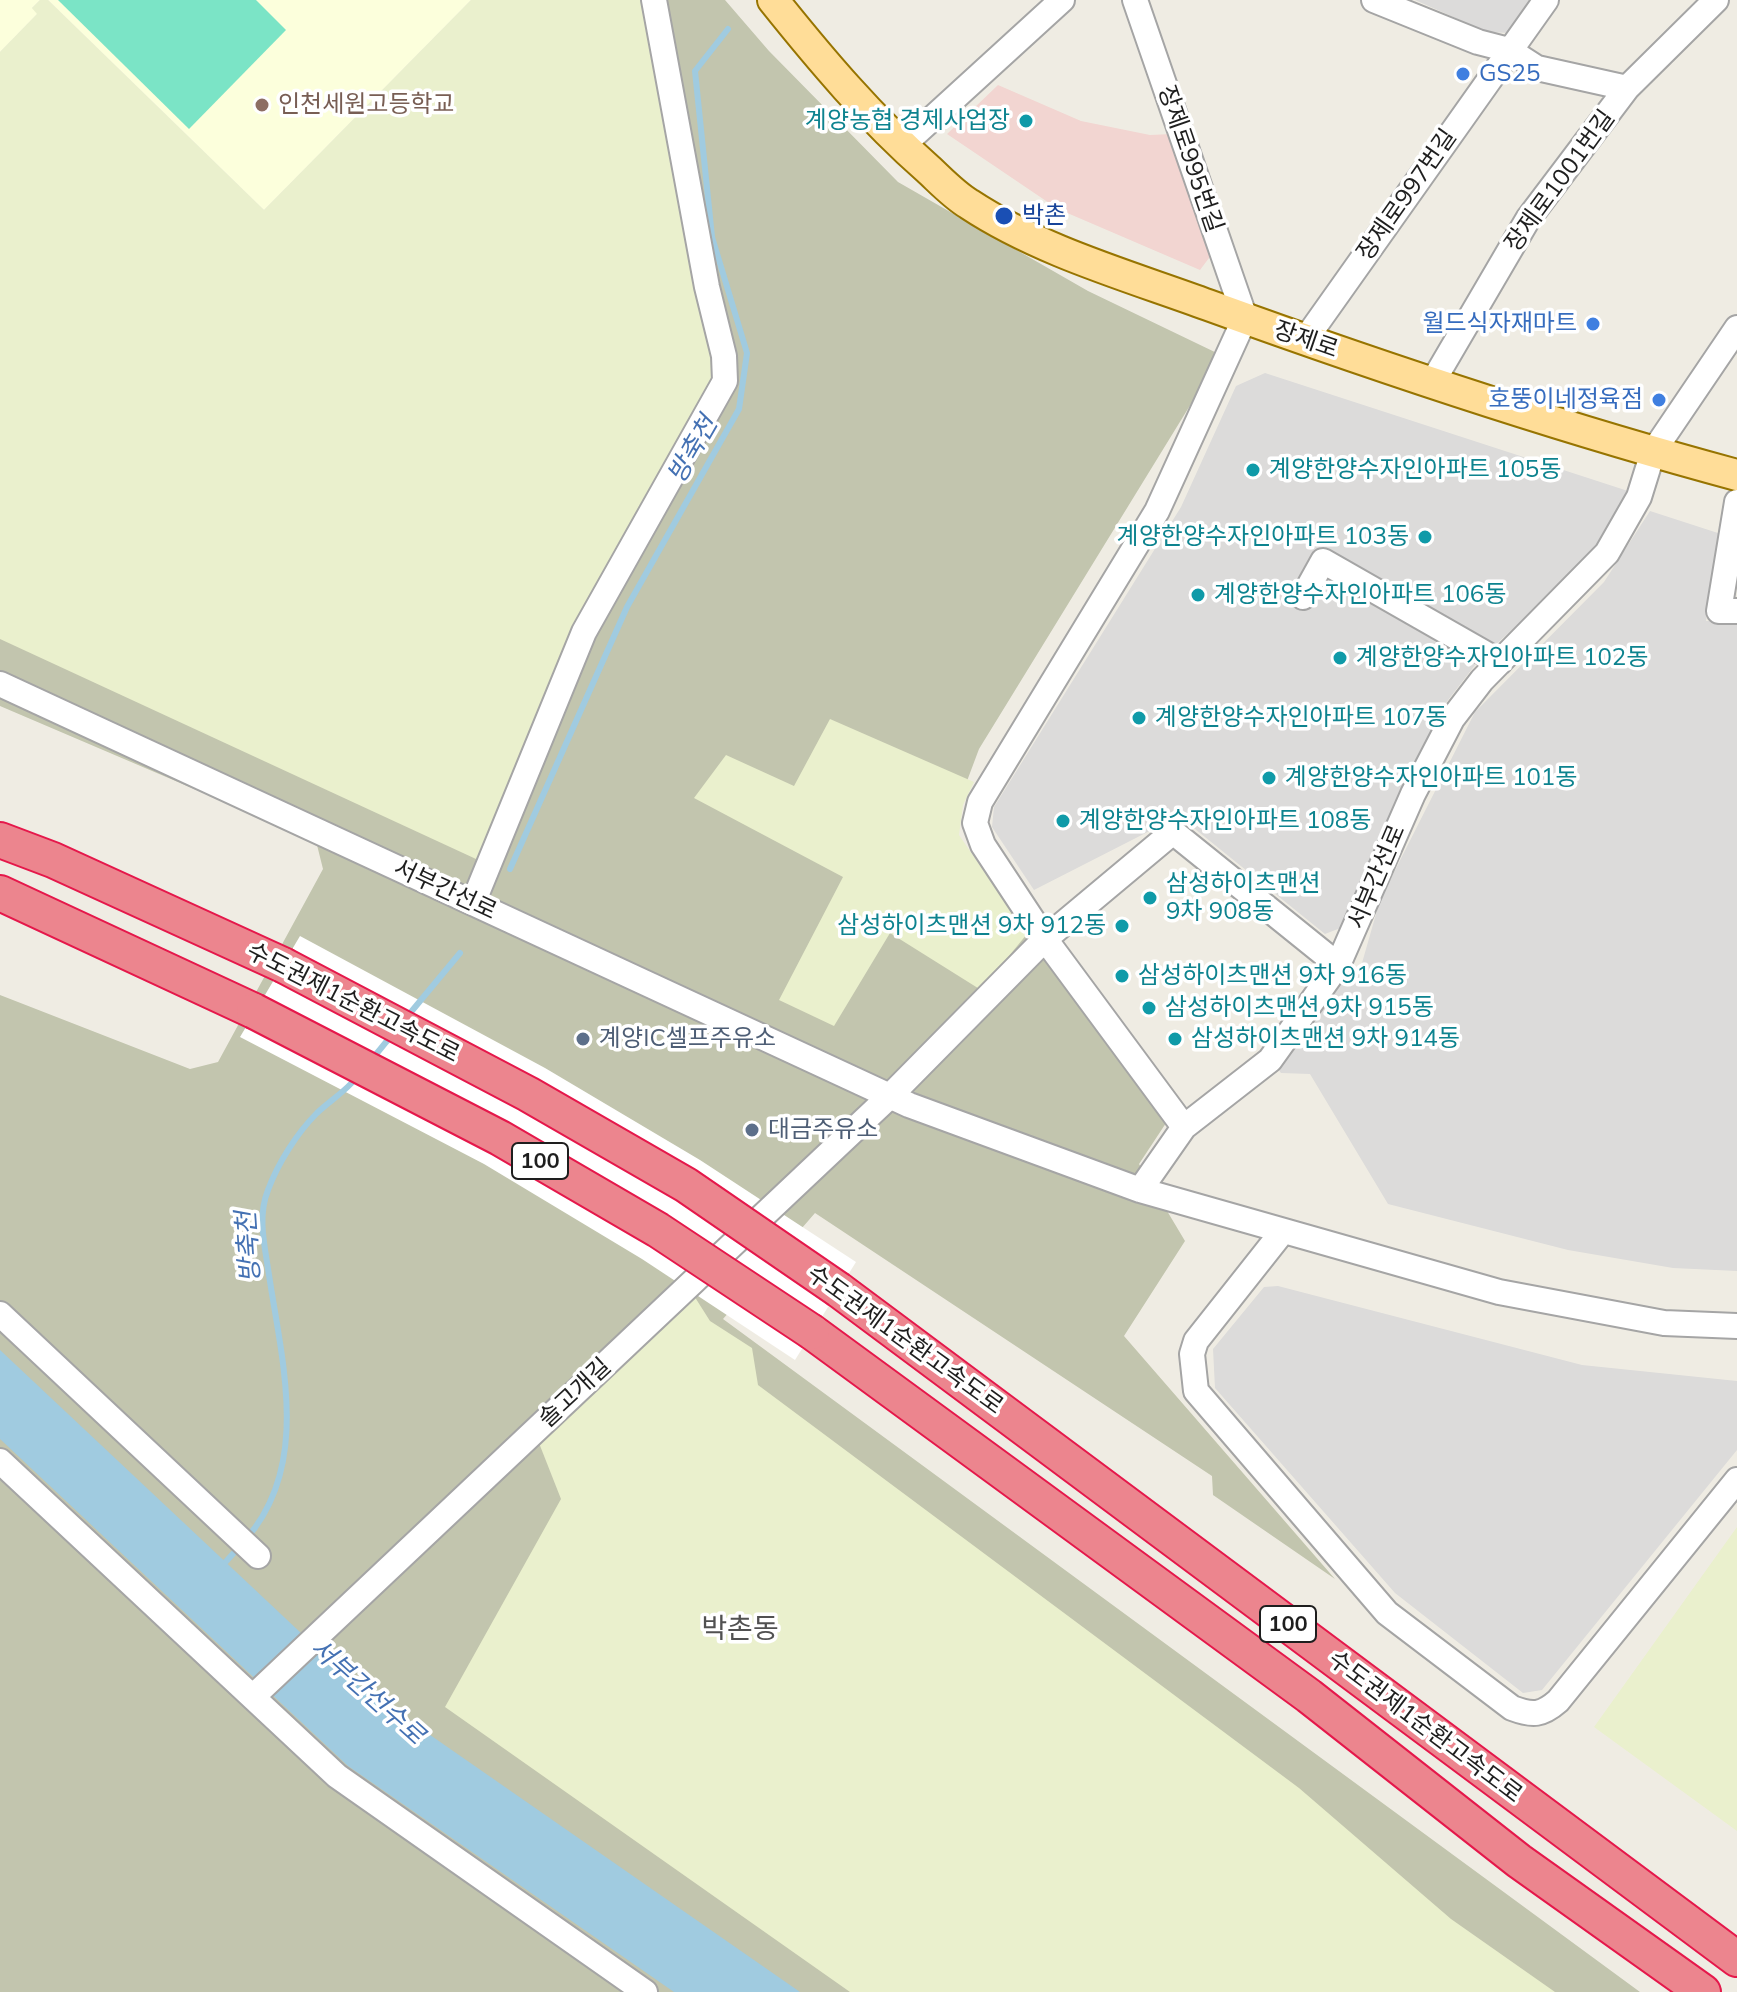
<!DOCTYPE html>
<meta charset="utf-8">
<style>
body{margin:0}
canvas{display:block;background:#efece3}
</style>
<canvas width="1737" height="1992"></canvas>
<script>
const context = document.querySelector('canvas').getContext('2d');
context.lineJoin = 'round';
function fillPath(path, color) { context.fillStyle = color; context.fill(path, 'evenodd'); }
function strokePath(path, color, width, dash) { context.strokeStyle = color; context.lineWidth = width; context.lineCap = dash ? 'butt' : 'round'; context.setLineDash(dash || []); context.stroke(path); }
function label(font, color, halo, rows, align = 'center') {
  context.font = font + ' Mulish,"Noto Sans KR",sans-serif'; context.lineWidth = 7; context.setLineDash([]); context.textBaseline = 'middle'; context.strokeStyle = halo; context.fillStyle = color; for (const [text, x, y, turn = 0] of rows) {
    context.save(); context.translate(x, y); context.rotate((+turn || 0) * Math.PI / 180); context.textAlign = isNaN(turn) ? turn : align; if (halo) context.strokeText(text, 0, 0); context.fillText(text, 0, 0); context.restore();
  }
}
fillPath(new Path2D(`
 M1415 0H1532L1510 33 1487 32Z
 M1265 373 1628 491 1586 562 1479 660 1445 704 1401 788 1343 927 1325 934 1179 816 1034 890 992 827 994 807 1181 507 1236 386Z
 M1650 511 1721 534 1706 621H1737V1271L1673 1268 1568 1250 1388 1204 1310 1074 1281 1073 1275 1065 1344 976 1358 977 1380 900 1475 712 1604 582Z
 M1278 1286 1582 1365 1737 1381V1450L1542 1690 1523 1693 1395 1593 1215 1388 1213 1349 1264 1287Z`), '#dcdbda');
fillPath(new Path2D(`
 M998 85 1081 121 1150 135 1172 134 1212 254 1200 270 1058 209 947 134Z`), '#f2d5d1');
fillPath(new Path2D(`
 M0 0H40L32 8 38 13 0 52Z
 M48 0H471L264 210Z`), '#fcffdc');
fillPath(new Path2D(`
 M474 0H725L769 51 898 182 1088 291 1221 355 979 749 955 813V847L1170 1117 1139 1164 1185 1241 1124 1336 1335 1579 1213 1495 1212 1476 815 1213 723 1319 1640 1992H0V995L190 1069 218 1062 323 869 316 841 0 706V56L262 213Z`), '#c2c5ae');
fillPath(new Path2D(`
 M40 0H48L264 210 471 0H650L725 381 584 632 489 865 0 639V52L37 14 32 8Z
 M830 719 974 782 963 805 959 835 1027 934 981 990 890 933 834 1026 779 1000 843 877 694 798 726 755 794 786Z
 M691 1291 710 1321 752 1348 758 1385 1299 1788 1451 1919 1555 1992H850L445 1707 561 1499 537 1438Z
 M1737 1527V1831L1594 1727Z`), '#eaf0cd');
fillPath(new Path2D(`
 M58 0H256L286 30 189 129Z`), '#7be4c6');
fillPath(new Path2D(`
 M0 1350 351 1680 800 1992H674L348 1766 0 1439Z`), '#a0cbe0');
fillPath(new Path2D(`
 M300 936 545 1068 700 1160 856 1262 795 1360 642 1259 484 1164 240 1037Z`), '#fff');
strokePath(new Path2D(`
 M510 869 627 607 739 409 747 353 712 237 695 71 728 29
 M406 1018 460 953
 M373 1058 391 1036
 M246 1539C311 1465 282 1362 269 1275 265 1247 257 1217 268 1190 278 1163 297 1133 317 1113 331 1100 346 1091 358 1076
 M222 1566 239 1547`), '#a0cbe0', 6);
const minor = new Path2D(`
 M1135 0 1245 318 1157 511 980 802 975 823 983 845 1045 939 1184 1127
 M1374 0 1478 42 1509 50 1537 68 1627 88
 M902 146 1062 0
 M1305 340 1546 0
 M1432 383 1528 219 1627 88 1716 0
 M1737 502 1719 611H1737
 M1303 597 1323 561 1500 662
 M0 684 909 1105 1140 1190 1499 1292 1664 1323 1737 1326
 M473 903 584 632 725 381 724 356 707 287 654 0
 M1140 1190 1184 1127 1270 1060 1338 965 1413 794 1452 719 1482 680 1607 553 1639 497 1653 452 1737 328
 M1283 1231 1196 1341 1192 1354 1196 1391 1387 1613 1512 1708C1533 1716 1542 1715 1558 1701L1737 1480
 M0 1314 258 1556
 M0 1461 337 1776 645 1992
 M260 1690 890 1096 1045 939 1173 832 1338 965`);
const major = new Path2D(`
 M773 0C821 60 870 118 928 169 941 181 954 195 969 204 1040 251 1129 276 1208 305 1382 368 1558 427 1737 475`);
const highway = new Path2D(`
 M0 840 53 860 283 965
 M0 893 254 1011
 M839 1290 1737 1959
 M812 1332 1309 1696 1519 1861 1703 1992`);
strokePath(minor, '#a5a5a5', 28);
strokePath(major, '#977400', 34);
strokePath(highway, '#e5184b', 38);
strokePath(minor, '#fff', 24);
strokePath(major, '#ffdd98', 30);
strokePath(highway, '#ec858e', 34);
const highwayBridge = new Path2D(`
 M283 965 528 1094 686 1185 839 1290
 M254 1011 500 1138 658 1230 812 1332`);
strokePath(highwayBridge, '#e5184b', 38, []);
strokePath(highwayBridge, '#ec858e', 34);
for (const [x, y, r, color] of [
 [1463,74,8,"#3f7fe0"],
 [262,105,8,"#8d6e63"],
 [1026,121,8,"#0f9aa8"],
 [1004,216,10,"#1a4fb4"],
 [1593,324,8,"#3f7fe0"],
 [1659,400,8,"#3f7fe0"],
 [1253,470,8,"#0f9aa8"],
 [1425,537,8,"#0f9aa8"],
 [1198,595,8,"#0f9aa8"],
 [1340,658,8,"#0f9aa8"],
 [1139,718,8,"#0f9aa8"],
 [1269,778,8,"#0f9aa8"],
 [1063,821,8,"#0f9aa8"],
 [1150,898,8,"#0f9aa8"],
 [1122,926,8,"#0f9aa8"],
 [1122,976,8,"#0f9aa8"],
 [1149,1008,8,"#0f9aa8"],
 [583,1039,8,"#5c6f8a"],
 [1175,1039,8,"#0f9aa8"],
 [752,1130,8,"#5c6f8a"]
]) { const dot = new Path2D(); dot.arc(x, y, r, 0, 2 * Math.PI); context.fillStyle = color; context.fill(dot); strokePath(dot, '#fff', 3); }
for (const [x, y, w] of [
 [540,1161,56],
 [1288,1624,56]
]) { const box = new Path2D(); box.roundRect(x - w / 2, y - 18, w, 36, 6); context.fillStyle = '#fff'; context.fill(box); strokePath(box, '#1e1e1e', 2); }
label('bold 22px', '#1e1e1e', null, [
 ["100",540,1161],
 ["100",1288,1624]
]);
label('24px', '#366cbe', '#fff', [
 ["GS25",1479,74,"left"],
 ["월드식자재마트",1577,324],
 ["호뚱이네정육점",1643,400]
], 'right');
label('24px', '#785e54', '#fff', [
 ["인천세원고등학교",278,105]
], 'left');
label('24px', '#0d838f', '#fff', [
 ["계양농협 경제사업장",1010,121,"right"],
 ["계양한양수자인아파트 105동",1269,470],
 ["계양한양수자인아파트 103동",1409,537,"right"],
 ["계양한양수자인아파트 106동",1214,595],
 ["계양한양수자인아파트 102동",1356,658],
 ["계양한양수자인아파트 107동",1155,718],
 ["계양한양수자인아파트 101동",1285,778],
 ["계양한양수자인아파트 108동",1079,821],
 ["삼성하이츠맨션",1166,884],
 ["9차 908동",1166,912],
 ["삼성하이츠맨션 9차 912동",1106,926,"right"],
 ["삼성하이츠맨션 9차 916동",1138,976],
 ["삼성하이츠맨션 9차 915동",1165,1008],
 ["삼성하이츠맨션 9차 914동",1191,1039]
], 'left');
label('24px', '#1e1e1e', '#fff', [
 ["장제로995번길",1190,159,71],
 ["장제로1001번길",1560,181,-54],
 ["장제로997번길",1407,195,-55],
 ["장제로",1306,340,19],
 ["서부간선로",1377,877,-67],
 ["서부간선로",445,890,25],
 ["수도권제1순환고속도로",353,1003,27],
 ["수도권제1순환고속도로",905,1340,36],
 ["솔고개길",575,1393,-43],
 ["수도권제1순환고속도로",1425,1727,37]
]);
label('24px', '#164399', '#fff', [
 ["박촌",1022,216]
], 'left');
label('24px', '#4e5e75', '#fff', [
 ["계양IC셀프주유소",599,1039],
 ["대금주유소",768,1130]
], 'left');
label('italic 26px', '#4471b3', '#fff', [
 ["방축천",693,450,-60],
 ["방축천",249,1247,-94],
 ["서부간선수로",367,1692,42]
]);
label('28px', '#515151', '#fff', [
 ["박촌동",740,1630]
]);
</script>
